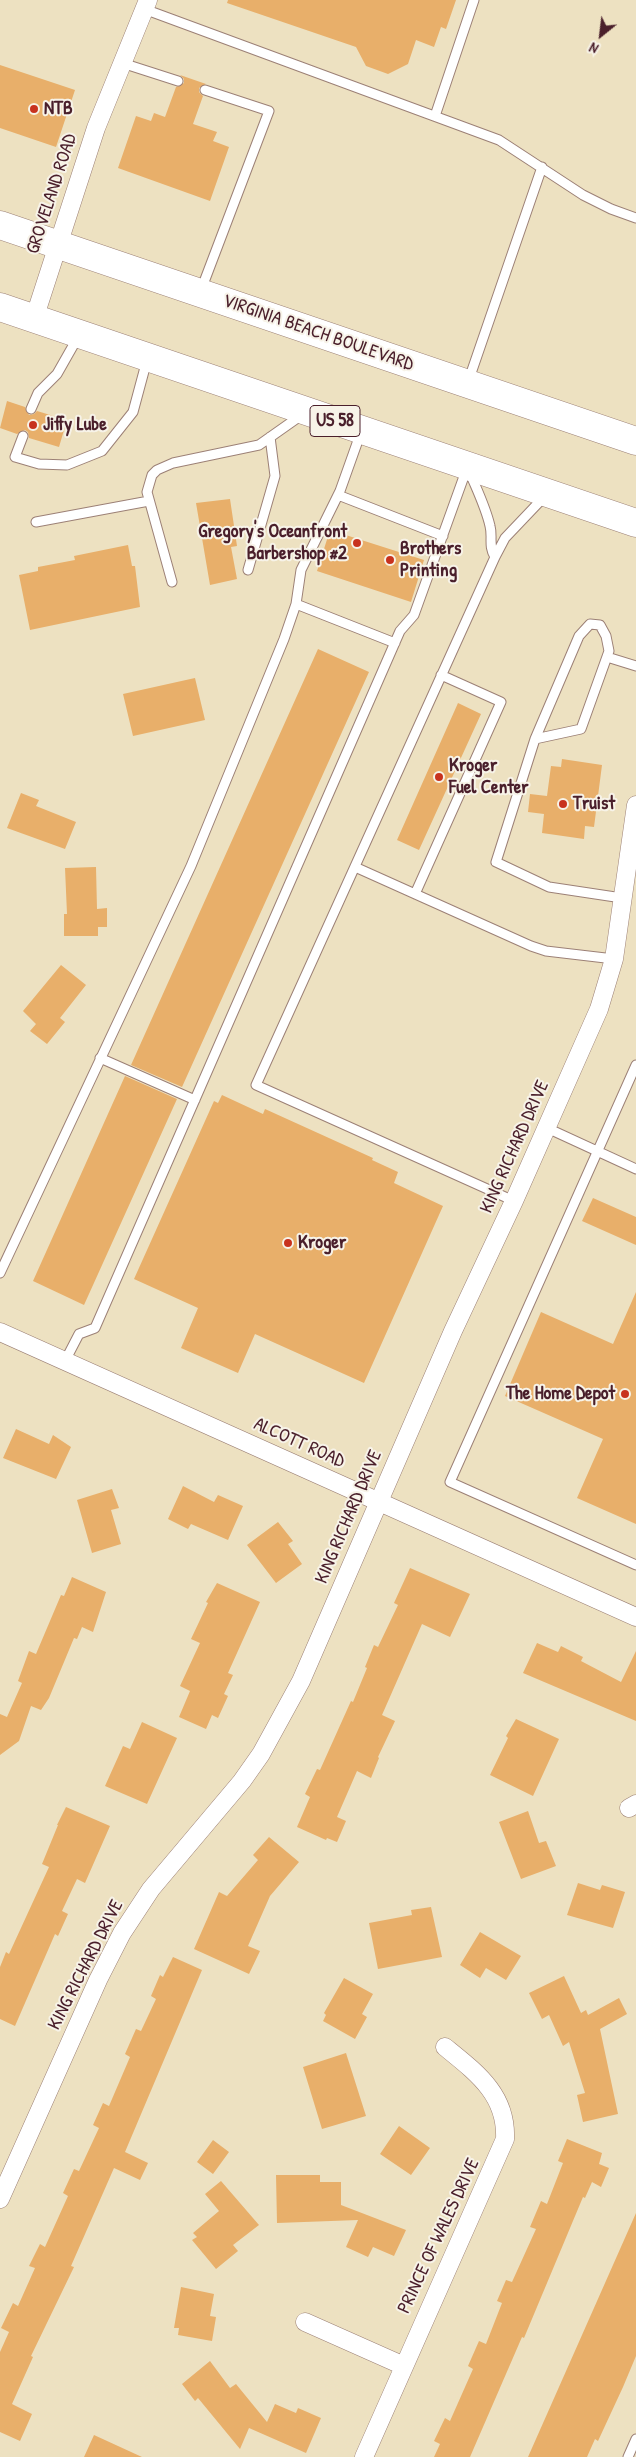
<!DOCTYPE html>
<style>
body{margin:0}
#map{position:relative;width:636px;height:2457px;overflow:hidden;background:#ede1c1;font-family:"Patrick Hand",sans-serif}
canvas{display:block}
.north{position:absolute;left:576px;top:10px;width:50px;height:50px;-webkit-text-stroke:4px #f7f3e8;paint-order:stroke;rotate:209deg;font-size:14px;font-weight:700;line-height:20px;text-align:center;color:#4a1f2b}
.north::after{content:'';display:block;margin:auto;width:18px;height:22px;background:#4a1f2b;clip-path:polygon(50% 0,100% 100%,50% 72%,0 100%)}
</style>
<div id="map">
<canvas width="636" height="2457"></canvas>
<div class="north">N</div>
</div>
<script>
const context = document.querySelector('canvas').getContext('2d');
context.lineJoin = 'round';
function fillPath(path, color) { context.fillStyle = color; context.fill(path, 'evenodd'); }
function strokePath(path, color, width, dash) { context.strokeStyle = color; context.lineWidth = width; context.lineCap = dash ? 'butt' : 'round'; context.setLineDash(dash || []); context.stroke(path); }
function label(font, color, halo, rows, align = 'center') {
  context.font = font + ' "Patrick Hand",sans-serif'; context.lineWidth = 4; context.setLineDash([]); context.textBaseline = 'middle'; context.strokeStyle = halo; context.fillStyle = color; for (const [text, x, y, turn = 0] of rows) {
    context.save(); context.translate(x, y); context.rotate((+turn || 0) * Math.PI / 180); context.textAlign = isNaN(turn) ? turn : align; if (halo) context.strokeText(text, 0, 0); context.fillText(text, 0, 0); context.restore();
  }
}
fillPath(new Path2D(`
 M228 0H456L446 29 441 27 434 47 416 40 408 64 388 74 366 66 356 47 227 3Z
 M0 65 75 90 56 147 0 128Z
 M180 75 206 84 199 88V92L203 96 193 124 217 132 213 141 229 147 210 201 118 168 136 116 151 121 154 113 165 117 176 87 184 83V79Z
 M7 401 25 407 29 415 34 414 37 411 67 420 59 447 29 438 28 432 25 430 17 434 0 428Z
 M230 499 237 546 231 547 237 579 210 585 196 503Z
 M330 530 424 560 411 602 317 571Z
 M128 545 132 566H135L140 607 30 630 19 575 38 571V567L75 560 74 556Z
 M318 649 369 672 182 1087 131 1065Z
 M195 678 205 720 133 736 123 694Z
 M458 703 481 714 419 850 397 840Z
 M562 759 602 765 594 827 585 826 584 839 542 833 544 814 528 812 530 794 547 796 551 766 561 767Z
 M21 793 39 800 36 806 76 822 65 849 7 828Z
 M96 867 97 909 107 908V927H98V936H64V914H67L65 868Z
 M61 965 86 985 60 1018 65 1022 47 1044 30 1031 36 1024 23 1011Z
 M125 1076 177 1099 84 1305 33 1281Z
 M222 1095 263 1114 265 1109 373 1158 372 1160 398 1172 394 1183 443 1206 364 1383 255 1334 238 1373 181 1348 198 1308 134 1279 214 1101 218 1103Z
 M593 1198 636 1217V1245L582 1221Z
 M636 1292V1524L577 1498 603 1439 505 1396 541 1312 613 1344Z
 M16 1429 49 1444 53 1435 71 1447 56 1479 3 1458Z
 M183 1486 214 1502 218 1495 243 1506 228 1540 191 1524 188 1529 168 1519Z
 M112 1489 119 1508 111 1510 121 1544 92 1553 77 1500Z
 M278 1522 293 1541 288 1544 302 1564 276 1583 247 1545Z
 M410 1568 470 1594 450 1637 422 1624 382 1715 395 1721 378 1757 379 1758 371 1778 357 1771 337 1817 346 1821 337 1842 327 1838 326 1840 297 1827 310 1797 305 1794 317 1769 320 1770 351 1701 353 1702 367 1668 365 1667 374 1645 378 1647 398 1605 394 1603Z
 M72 1577 106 1592 93 1632 82 1627 77 1639 74 1638 49 1698 41 1710 31 1706 19 1741 0 1755V1714L7 1717 22 1683 18 1681 29 1651 36 1654 61 1595 64 1596Z
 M217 1583 260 1602 228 1673 233 1675 224 1694 228 1696 218 1718 212 1715 206 1729 179 1717 190 1691 180 1686 200 1643 191 1639 208 1603 206 1602Z
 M537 1643 558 1652 561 1646 583 1657 581 1661 621 1682 636 1651V1721L523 1673Z
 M516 1719 559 1739 533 1796 490 1775 508 1738 506 1736Z
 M142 1722 177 1738 147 1804 105 1786 123 1746 130 1749Z
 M66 1807 110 1826 85 1883 77 1879 62 1911 68 1914 58 1936 55 1934 15 2026 0 2019V1967L6 1952 9 1954 49 1867 42 1864 58 1825H57Z
 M528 1811 539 1843 546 1841 556 1866 521 1879 499 1822Z
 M269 1837 299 1862 270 1896 248 1946 260 1951 249 1974 194 1949 219 1892 227 1896 258 1860 253 1855Z
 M578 1883 600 1890 602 1885 625 1892 613 1928 567 1915Z
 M431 1907 442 1957 378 1969 369 1923 412 1915 411 1910Z
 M480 1932 521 1956 506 1980 486 1968 480 1978 460 1965Z
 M173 1957 202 1970 125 2152 148 2163 140 2180 114 2168 71 2266 74 2267 31 2356 33 2357 12 2404 32 2414 20 2441 0 2432V2352L9 2332 1 2328 13 2303 18 2306 35 2268 29 2266 40 2244 45 2247 68 2196 63 2193 74 2169 79 2171 99 2128 93 2125 103 2103 109 2106 130 2057 125 2054 136 2029 141 2031 156 1999 151 1996 160 1975 163 1977Z
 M564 1976 581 2013 586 2010 588 2015 619 1998 627 2014 600 2029 618 2114 583 2122 577 2095 585 2093 569 2042 563 2046 549 2015 542 2019 529 1993Z
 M344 1978 373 1994 362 2014 367 2017 355 2039 323 2021 326 2015 324 2013Z
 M346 2053 366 2116 322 2129 303 2067Z
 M399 2126 430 2148 411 2175 380 2154Z
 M567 2139 602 2153 599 2164 609 2168 601 2187 592 2182 585 2198 583 2197 524 2338 522 2337 470 2457H434L440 2444 434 2441 445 2418 450 2421 473 2369 468 2366 479 2341 486 2344 502 2303 497 2301 506 2280 512 2282 536 2229 530 2227 541 2201 547 2204 563 2163 558 2161Z
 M213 2140 229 2152 213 2174 197 2162Z
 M276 2175H320V2182H341V2205L406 2230 394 2256 373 2247 368 2257 346 2247 358 2220 277 2223Z
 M221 2181 259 2225 233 2245 238 2251 216 2269 192 2240 197 2237 193 2233 219 2211 205 2194Z
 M636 2213V2356L623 2387 598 2441 595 2439 587 2457H528Z
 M181 2287 214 2294 210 2316 216 2317 212 2341 178 2335 179 2328H174Z
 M210 2361 230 2388 236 2384 267 2422 275 2404 296 2413 298 2408 321 2418 306 2453 249 2428 240 2449 198 2398 195 2401 182 2384Z
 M94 2435 142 2457H84Z`), '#e8af6a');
const service = new Path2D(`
 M144 9 499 140 583 195 611 209 636 218
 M122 63 178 81
 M435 116 474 0
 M201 290 269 111 205 90
 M468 382 542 167
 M31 409 38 393 57 374 78 337
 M23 436 15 457 39 464 67 465 102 451 133 412 147 360
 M470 473C477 490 486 508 490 526 493 537 488 546 495 557L505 538 544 497
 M338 495 443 536
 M36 522 149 501
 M495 557 256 1085 514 1201
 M248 570 275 476 270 437
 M172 582 147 492 152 475 157 470 173 463 259 445 303 414
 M296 604 395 643
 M607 657 636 666
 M535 739 581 729 609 651 606 636 600 625 590 624 579 636 535 739 496 862 549 887 622 898
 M355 867 531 946 546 951 614 959
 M415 894 501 702 441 675
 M100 1058 195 1100
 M636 1065 450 1482 636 1565
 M547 1128 636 1169
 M0 1273 191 866 284 639 296 604 301 570 340 491 361 432
 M65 1361 79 1334 95 1328 400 631 414 615 467 468
 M628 2457 636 2439`);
const minor = new Path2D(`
 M34 319 96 128 148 0
 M0 1332 636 1617
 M629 1808 636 1804
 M0 2199 98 1980 122 1933 151 1889 242 1781 261 1754 301 1681 453 1331 514 1201 599 1009 614 959 636 805
 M305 2322 404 2366
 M364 2457 505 2139C507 2095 477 2073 445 2047`);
const primary = new Path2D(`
 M0 225 636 441
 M0 307 636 523`);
strokePath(service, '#9c8076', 11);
strokePath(minor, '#9c8076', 19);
strokePath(primary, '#9c8076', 29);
strokePath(service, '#fff', 9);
strokePath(minor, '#fff', 18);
strokePath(primary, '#fff', 28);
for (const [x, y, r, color] of [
 [34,109,5,"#c8321e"],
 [33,425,5,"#c8321e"],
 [357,543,5,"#c8321e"],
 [390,560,5,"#c8321e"],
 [439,777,5,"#c8321e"],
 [563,804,5,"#c8321e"],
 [288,1243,5,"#c8321e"],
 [625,1394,5,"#c8321e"]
]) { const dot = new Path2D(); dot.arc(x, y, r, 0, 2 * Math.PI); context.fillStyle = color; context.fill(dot); strokePath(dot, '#f7f3e8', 2); }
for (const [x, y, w] of [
 [335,421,50]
]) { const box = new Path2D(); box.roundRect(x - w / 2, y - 15.5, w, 31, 4); context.fillStyle = '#f7f3e8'; context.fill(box); strokePath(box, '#4a1f2b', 1); }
label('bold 18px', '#4a1f2b', null, [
 ["US 58",335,421]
]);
label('bold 19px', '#4a1f2b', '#f7f3e8', [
 ["NTB",44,109],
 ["Jiffy Lube",43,425],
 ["Gregory's Oceanfront",347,532,"right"],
 ["Barbershop #2",347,554,"right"],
 ["Brothers",400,549],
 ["Printing",400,571],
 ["Kroger",449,766],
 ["Fuel Center",449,788],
 ["Truist",573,804],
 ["Kroger",298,1243],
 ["The Home Depot",615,1394,"right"]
], 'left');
label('19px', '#4a1f2b', '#f7f3e8', [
 ["GROVELAND ROAD",52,194,-72],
 ["VIRGINIA BEACH BOULEVARD",318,333,19],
 ["KING RICHARD DRIVE",515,1147,-66],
 ["ALCOTT ROAD",299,1443,24],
 ["KING RICHARD DRIVE",349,1517,-67],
 ["KING RICHARD DRIVE",86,1965,-63],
 ["PRINCE OF WALES DRIVE",439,2236,-65]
]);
</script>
